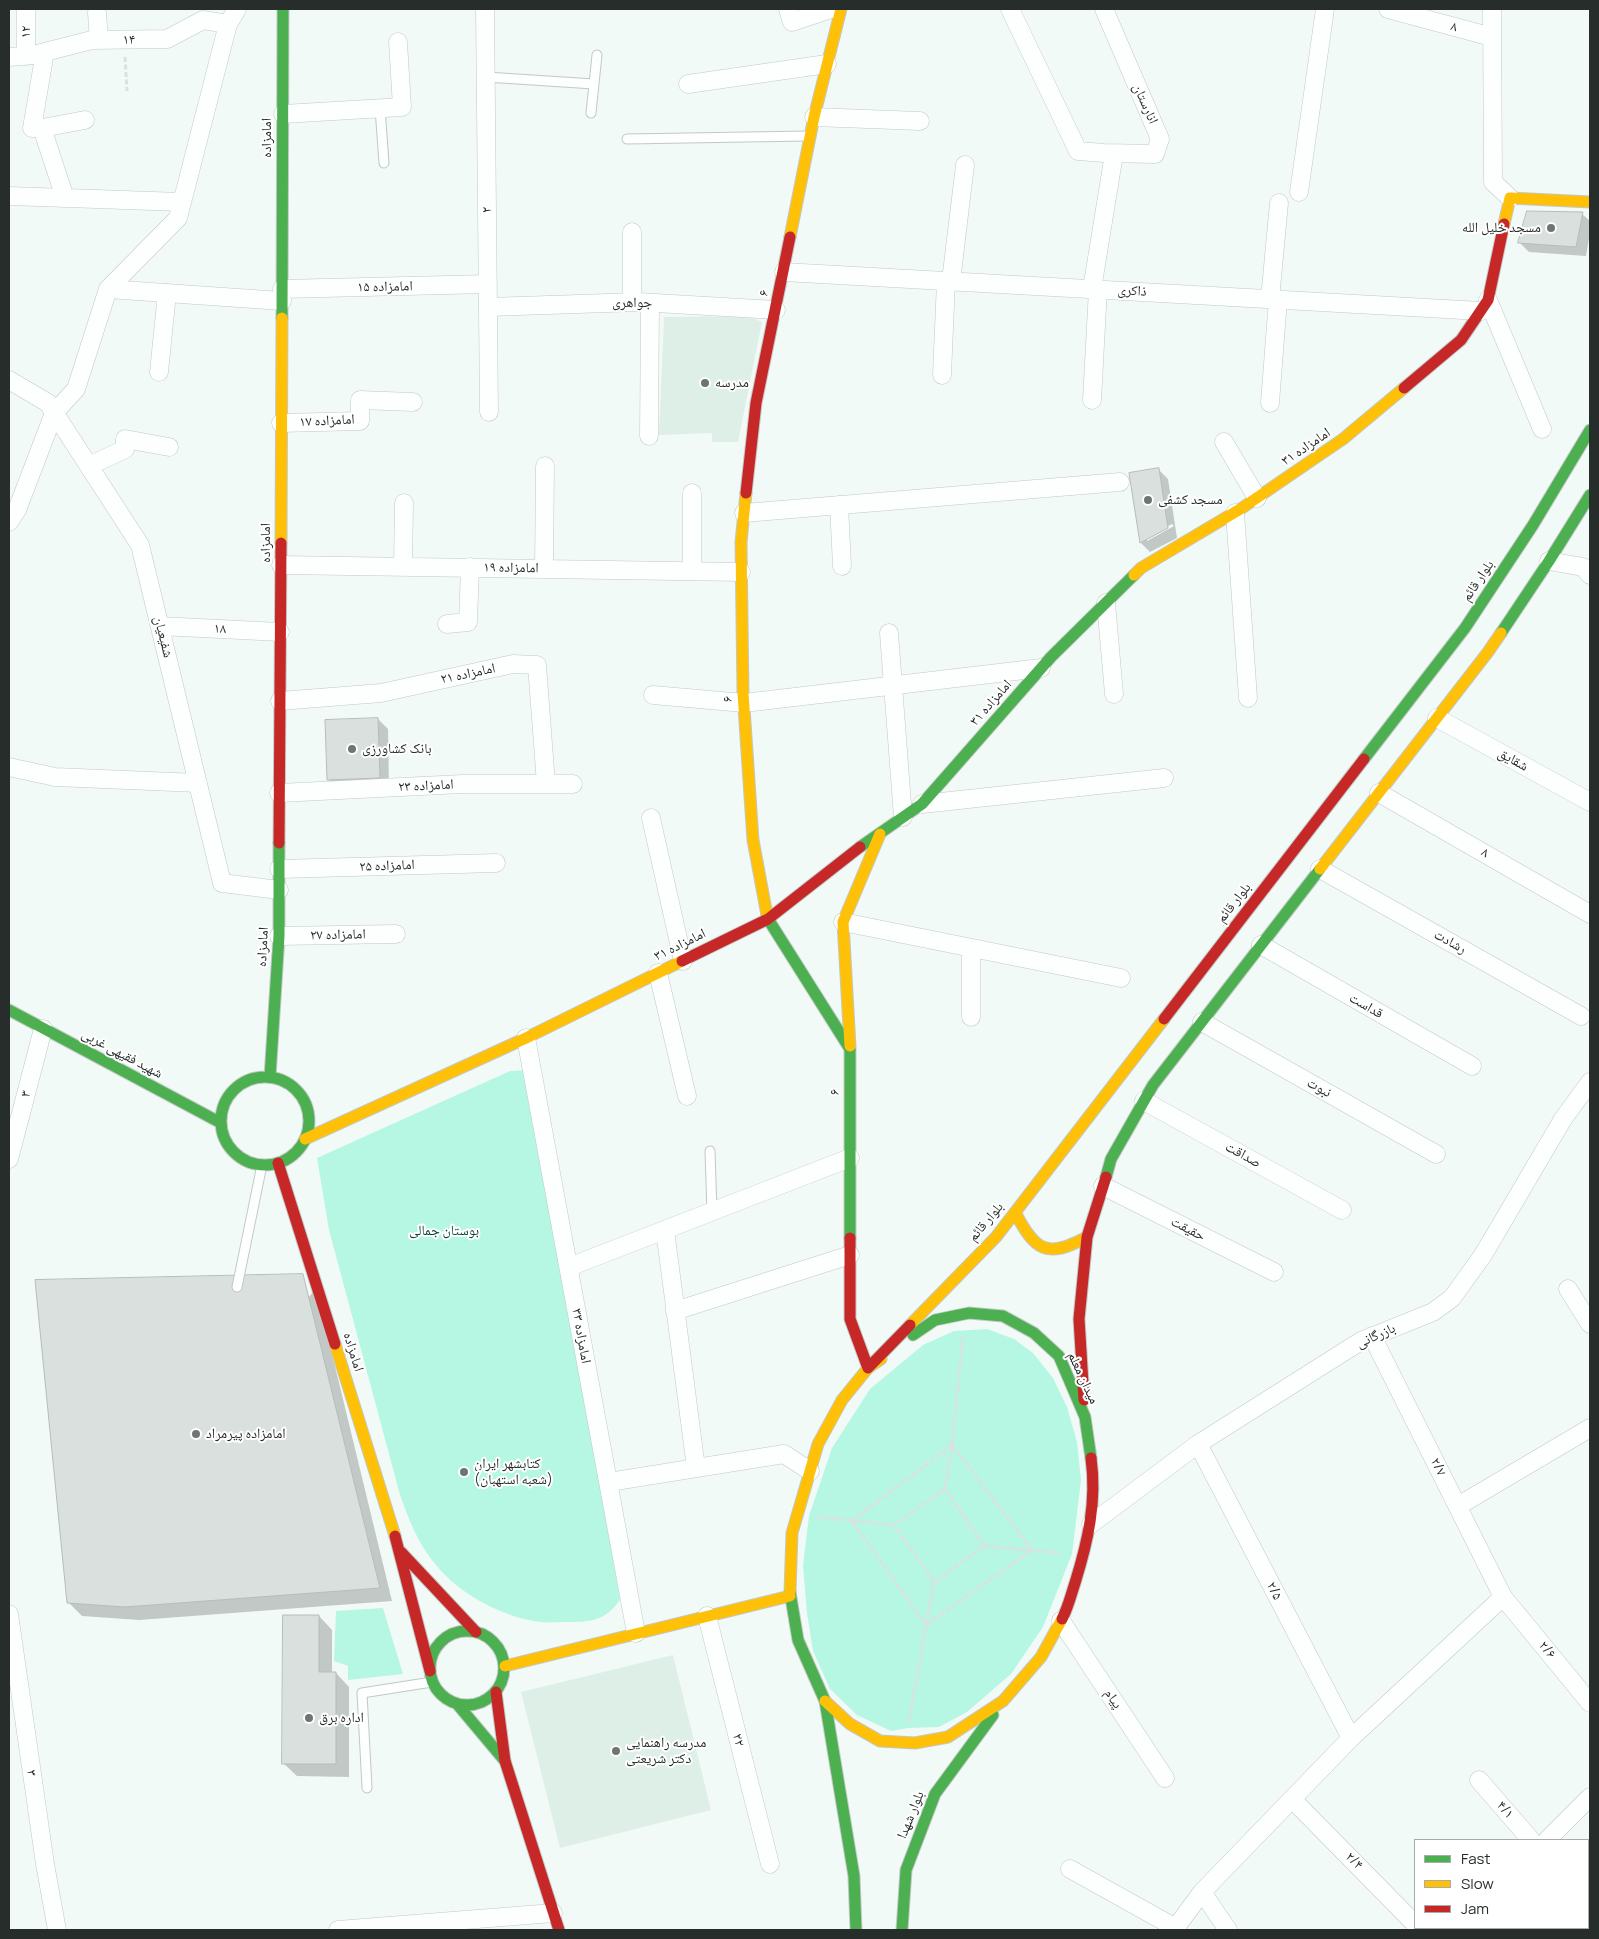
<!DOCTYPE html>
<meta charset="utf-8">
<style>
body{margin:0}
#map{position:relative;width:1599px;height:1939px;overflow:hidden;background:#f2faf7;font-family:Manrope,sans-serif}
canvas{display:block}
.frame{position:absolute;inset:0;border:10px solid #272d2b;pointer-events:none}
.legend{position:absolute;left:1414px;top:1839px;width:175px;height:90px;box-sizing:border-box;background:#fff;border:1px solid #a9abaa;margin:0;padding:6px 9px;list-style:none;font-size:15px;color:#272d2b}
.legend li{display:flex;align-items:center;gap:10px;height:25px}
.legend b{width:25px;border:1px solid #a9abaa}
</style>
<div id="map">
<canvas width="1599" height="1939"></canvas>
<div class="frame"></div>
<ul class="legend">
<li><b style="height:6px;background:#4caf50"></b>Fast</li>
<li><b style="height:6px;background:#ffc107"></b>Slow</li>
<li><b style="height:6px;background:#c62828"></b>Jam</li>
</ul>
</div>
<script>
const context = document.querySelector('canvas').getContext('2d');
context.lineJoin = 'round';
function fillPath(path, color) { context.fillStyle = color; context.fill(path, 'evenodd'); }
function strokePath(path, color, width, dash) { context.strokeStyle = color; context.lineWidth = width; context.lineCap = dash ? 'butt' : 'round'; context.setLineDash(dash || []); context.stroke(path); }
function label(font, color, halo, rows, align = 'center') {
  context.font = font + ' Manrope,"Noto Naskh Arabic",sans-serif'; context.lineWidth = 4; context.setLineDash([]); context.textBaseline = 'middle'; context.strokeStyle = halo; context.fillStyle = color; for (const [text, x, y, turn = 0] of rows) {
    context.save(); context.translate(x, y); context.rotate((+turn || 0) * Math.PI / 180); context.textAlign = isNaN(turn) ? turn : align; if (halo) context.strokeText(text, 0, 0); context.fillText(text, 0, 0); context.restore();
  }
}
fillPath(new Path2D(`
 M748 316 762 322 738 442H712V433L659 435 664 317Z
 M673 1655 711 1810 560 1848 521 1692Z`), '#deefe8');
fillPath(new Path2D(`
 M529 1070 620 1600C604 1622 590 1622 564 1622 557 1622 549 1623 541 1622 504 1618 459 1594 436 1565 418 1544 409 1520 400 1495L329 1230 317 1158 510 1071Z
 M987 1329 1014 1339 1033 1353 1053 1378 1067 1407 1077 1442 1081 1480 1072 1554 1043 1627 1011 1674 967 1712 939 1727 908 1728 891 1731 857 1715 830 1689 813 1651 807 1613 803 1565 809 1516 832 1448 870 1389 923 1345 954 1331Z
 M383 1608 403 1674 348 1680V1666L334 1661 336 1611Z`), '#b5f7e2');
fillPath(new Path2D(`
 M1582 214 1590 221V233L1586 256 1529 252 1519 242Z
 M1158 469 1168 479 1177 538 1150 552 1141 543 1131 474ZM1172 524 1174 526 1147 541V538Z
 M378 719 388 729 389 788 338 789 328 779Z
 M316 1288 392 1601 139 1620 82 1616 69 1603Z
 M319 1616 332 1630V1673H336L349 1687V1777L297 1776 283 1763Z`), '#0003');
const building = new Path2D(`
 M1527 211 1583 212 1576 247 1518 243Z
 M1159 468 1168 528 1140 543 1129 473Z
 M378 718 380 778 327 780 325 720Z
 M303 1274 380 1588 125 1607 67 1603 35 1280Z
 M283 1615H319V1672H336V1764H282Z`);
fillPath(building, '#d9e0de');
strokePath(building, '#b7bcba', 1);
const lane = new Path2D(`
 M486 77 594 84
 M380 108 384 163
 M591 113 597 55
 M627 139 807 136
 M710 1151 712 1212
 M237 1287 262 1165
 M367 1788 362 1693 432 1682`);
const street = new Path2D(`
 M26 9V56
 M485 9 489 412
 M788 9 792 22 831 9
 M1010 9 1078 151 1104 153 1155 154 1160 139 1104 9
 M1388 9 1492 37
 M1492 9 1493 182 1510 198
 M97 13 99 40
 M45 52 32 128H42L65 198
 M9 57 33 55 92 40 167 39 203 20 228 24 237 9
 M688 84 827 64
 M283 114 402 107 398 42
 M814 117 920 121
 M42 128 85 120
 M1299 192 1325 9
 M9 196 182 202
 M632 232V302
 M784 272 1481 311
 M951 281 965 165
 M108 289 282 301
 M282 289 488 284
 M1092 289 1114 154
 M1270 299 1279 203
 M1488 300 1542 429
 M488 307 638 302 776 310
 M159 372 167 293
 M942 375 946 281
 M9 380 48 403 140 545 222 883 279 890
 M1092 400 1098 289
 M1270 403 1278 299
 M281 423 360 421V400L413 402
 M649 436 650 303
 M1224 442 1257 498
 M89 466 125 449V439L169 447
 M839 505 842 566
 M744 513 1120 482
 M1235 513 1248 698
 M9 522 17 510 54 413 76 389 108 289 178 218 228 24
 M1549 561 1583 567 1590 575
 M281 565 741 572
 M403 566 404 503
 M544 568 545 466
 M692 571V493
 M1106 603 1114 694
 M447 624 468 622 470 567
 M160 626 280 632
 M889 633 903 817
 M653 695 744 703 1041 668
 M280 701 381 693 513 664 537 665 546 784
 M1437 718 1590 802
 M9 767 55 777 198 783
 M279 793 462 784H573
 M1379 793 1590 914
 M922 804 1164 778
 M651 818 683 961
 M279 869 496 863
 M1320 869 1581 1016
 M843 922 1121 978
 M279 936 396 934
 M1261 945 1472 1066
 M971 948V1017
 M658 973 687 1096
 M1202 1022 1436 1154
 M526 1038 636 1633
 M1144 1101 1342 1210
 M9 1159 43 1029
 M1103 1186 1274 1272
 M665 1230 696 1468
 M569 1267 850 1158
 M1568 1289 1590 1324
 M675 1311 850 1255
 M1372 1336 1503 1597 1590 1703
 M1198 1444 1351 1738
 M609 1482 784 1454 810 1471
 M1458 1506 1590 1428
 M1091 1524 1198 1444 1361 1341 1433 1312 1452 1298 1483 1255 1563 1119 1590 1082
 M9 1614 45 1864 57 1930
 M707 1616 770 1864
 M1061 1621 1165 1778
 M1479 1780 1531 1840
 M1292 1799 1415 1924
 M1547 1840 1590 1797
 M1070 1869 1176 1928
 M1202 1892 1228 1930
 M1588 1907 1590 1910
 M338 1930 553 1913
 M1174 1930 1202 1892 1351 1738 1503 1597
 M1458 1930 1460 1928`);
const fast = new Path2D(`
 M282 318 283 9
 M1501 633 1549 561 1590 495
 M1364 759 1465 628 1533 525 1590 430
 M860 847 922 804 1051 657 1134 575
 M767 915 768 919 850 1049V1238
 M9 1010 221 1123
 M270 1077 279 936V843
 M221 1121a44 44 0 1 1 88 0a44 44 0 1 1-88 0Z
 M1106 1177 1111 1159 1153 1085 1320 869
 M913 1335 935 1320 969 1313 1003 1316 1034 1333 1059 1356 1085 1417 1091 1458
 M790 1592 798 1640 825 1701 854 1876 856 1930
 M430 1668a37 37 0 1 1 74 0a37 37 0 1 1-74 0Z
 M458 1705 505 1761
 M902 1930 906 1870 935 1794 993 1715`);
const slow = new Path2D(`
 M1504 224 1510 198 1590 202
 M790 237 814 117 841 9
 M746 493 741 542 743 693 753 840 767 915
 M281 543 282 318
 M1134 575 1141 568 1242 508 1343 439 1404 388
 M1320 869 1488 652 1501 633
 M850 1046 843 922 880 834
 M305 1139 526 1038 682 961
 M1015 1212C1035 1251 1047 1259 1087 1237
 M910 1325 996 1237 1164 1019
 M335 1344 395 1536
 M790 1592 792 1533 818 1444 842 1400 868 1368 881 1359
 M505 1666 790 1596
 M825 1701 850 1724 880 1741 915 1743 948 1737 1003 1701 1041 1657 1062 1619`);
const jam = new Path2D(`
 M1404 388 1461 340 1488 300 1504 224
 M746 493 756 403 790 237
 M279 843 281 543
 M682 961 768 919 860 847
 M1164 1019 1364 759
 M278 1163 335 1344
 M850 1238V1319L868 1368 910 1325
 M1084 1400 1079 1319 1087 1237 1106 1177
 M395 1536 430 1671
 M401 1552 476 1632
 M1062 1619C1068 1608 1071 1595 1075 1583 1088 1541 1097 1502 1091 1458
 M496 1692 505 1761 559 1930`);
strokePath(lane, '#c2c8c6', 11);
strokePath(street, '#c2c8c6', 19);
strokePath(fast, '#c2c8c6', 13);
strokePath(slow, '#c2c8c6', 13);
strokePath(jam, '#c2c8c6', 13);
strokePath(new Path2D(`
 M125 57 127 91
 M952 1445 1032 1550 926 1625 852 1521Z
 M945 1489 894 1525 934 1582 984 1546 945 1489 952 1445 963 1336
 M817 1517 894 1525
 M984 1546 1061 1553
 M909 1721 934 1582`), '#dee0e0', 3, [5, 2.5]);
strokePath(lane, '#fdfefe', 9);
strokePath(street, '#fdfefe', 18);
strokePath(fast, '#4caf50', 11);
strokePath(slow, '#ffc107', 11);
strokePath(jam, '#c62828', 11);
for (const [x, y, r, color] of [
 [1551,228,5,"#6e7572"],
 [705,383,5,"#6e7572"],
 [1148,500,5,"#6e7572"],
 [352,749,5,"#6e7572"],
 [196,1434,5,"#6e7572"],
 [464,1472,5,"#6e7572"],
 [309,1718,5,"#6e7572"],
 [616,1751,5,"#6e7572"]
]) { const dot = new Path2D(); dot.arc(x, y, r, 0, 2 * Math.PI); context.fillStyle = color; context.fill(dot); strokePath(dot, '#fff', 2); }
label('14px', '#272d2b', '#fff', [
 ["۸",1454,27,15],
 ["۱۲",26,32,-90],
 ["۱۴",129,40,-1],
 ["انارستان",1145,104,66],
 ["امامزاده",267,138,-90],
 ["۲",487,210,-91],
 ["امامزاده ۱۵",385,287,-1],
 ["ذاکری",1132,291,3],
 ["۶",764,293,-78],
 ["جواهری",632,303],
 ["امامزاده ۱۷",327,421,-3],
 ["امامزاده ۳۱",1306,447,-34],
 ["امامزاده",266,543,-90],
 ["امامزاده ۱۹",511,568,1],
 ["بلوار قائم",1478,581,-56],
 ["۱۸",220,629,3],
 ["شفیعیان",163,637,76],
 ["امامزاده ۲۱",468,674,-12],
 ["۶",728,699,-93],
 ["امامزاده ۳۱",991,703,-49],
 ["شقایق",1513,760,29],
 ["امامزاده ۲۳",426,786,-3],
 ["۸",1485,853,30],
 ["امامزاده ۲۵",387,866,-2],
 ["بلوار قائم",1234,903,-52],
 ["امامزاده ۲۷",338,935,-1],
 ["رشادت",1450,942,29],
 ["امامزاده ۳۱",680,945,-26],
 ["امامزاده",263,947,-87],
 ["قداست",1366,1006,30],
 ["شهید فقیهی غربی",122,1054,28],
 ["نبوت",1319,1088,29],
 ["۶",835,1092,-90],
 ["۳",26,1094,-75],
 ["صداقت",1243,1155,29],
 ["بلوار قائم",986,1222,-50],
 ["حقیقت",1188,1229,27],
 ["امامزاده ۳۳",581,1336,80],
 ["بازرگانی",1376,1336,-24],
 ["امامزاده",353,1352,73],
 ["میدان معلم",1083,1378,65],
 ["۲/۷",1438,1467,63],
 ["۲/۵",1274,1591,63],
 ["۲/۶",1547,1650,51],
 ["پیام",1113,1699,56],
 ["۲۲",738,1740,76],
 ["۳",31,1773,82],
 ["۴/۱",1505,1810,49],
 ["بلوار شهدا",911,1815,-68],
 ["۲/۴",1354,1861,45]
]);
label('14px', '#272d2b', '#fff', [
 ["مسجد خلیل الله",1541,228,"right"],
 ["مدرسه",715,383],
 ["مسجد کشفی",1158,500],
 ["بانک کشاورزی",362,749],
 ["امامزاده پیرمراد",206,1434],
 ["کتابشهر ایران",474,1464],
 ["(شعبه استهبان)",474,1480],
 ["اداره برق",319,1718],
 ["مدرسه راهنمایی",626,1743],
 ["دکتر شریعتی",626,1759]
], 'left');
label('14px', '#094334', '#fff', [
 ["بوستان جمالی",444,1231]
]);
</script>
